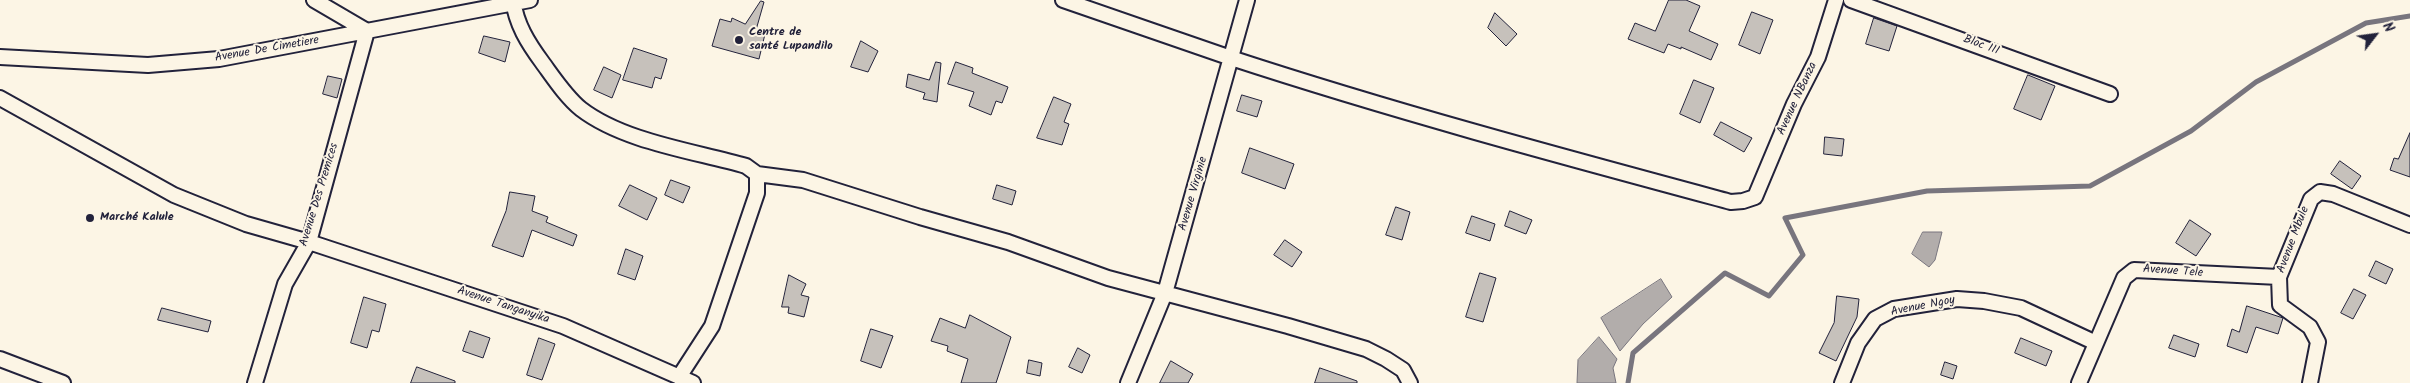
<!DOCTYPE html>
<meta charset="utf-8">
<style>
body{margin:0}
#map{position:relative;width:2410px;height:383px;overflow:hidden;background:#fcf5e5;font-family:Kalam,sans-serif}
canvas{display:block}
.north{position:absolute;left:2350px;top:10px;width:50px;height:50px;-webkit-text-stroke:4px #fcf5e5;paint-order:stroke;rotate:60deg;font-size:14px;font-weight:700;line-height:20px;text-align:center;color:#22223b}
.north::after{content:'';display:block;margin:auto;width:18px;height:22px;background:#22223b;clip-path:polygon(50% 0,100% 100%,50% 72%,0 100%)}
</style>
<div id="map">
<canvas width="2410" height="383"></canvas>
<div class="north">N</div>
</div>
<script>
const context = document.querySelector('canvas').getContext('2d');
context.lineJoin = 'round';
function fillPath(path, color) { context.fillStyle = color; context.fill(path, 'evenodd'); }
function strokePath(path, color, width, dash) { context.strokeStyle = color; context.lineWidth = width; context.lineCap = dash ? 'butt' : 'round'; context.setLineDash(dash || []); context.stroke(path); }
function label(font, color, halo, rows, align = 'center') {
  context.font = font + ' Kalam,sans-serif'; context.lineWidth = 4; context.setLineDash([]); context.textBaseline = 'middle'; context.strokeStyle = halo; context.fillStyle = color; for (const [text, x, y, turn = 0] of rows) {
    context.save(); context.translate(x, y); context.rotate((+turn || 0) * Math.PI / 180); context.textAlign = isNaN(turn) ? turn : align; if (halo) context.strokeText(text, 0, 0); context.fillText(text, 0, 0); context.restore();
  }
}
const water = new Path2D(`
 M1923 232H1942L1935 260 1929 267 1912 254Z
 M1661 279 1672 297 1643 324 1620 351 1601 318Z
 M1599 337 1617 359 1613 368 1616 383H1577L1578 360Z`);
fillPath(water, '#b2adab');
strokePath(water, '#78757e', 1);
strokePath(new Path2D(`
 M1628 383 1633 353 1725 273 1769 296 1803 255 1785 218 1927 191 2090 186 2191 131 2256 82 2366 23 2410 16`), '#78757e', 5);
const building = new Path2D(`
 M1669 0H1686L1700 6 1689 31 1718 44 1711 60 1681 47V49L1668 44 1664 53 1628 39 1635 23 1655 31Z
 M761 1 764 2 756 30 765 34 759 59 712 46 720 19 731 22 732 18 745 24Z
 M1752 12 1773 20 1760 54 1739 45Z
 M1495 13 1517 34 1506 46 1488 28Z
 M1874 18 1897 26 1889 51 1866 44Z
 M484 36 510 42 505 62 479 53Z
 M861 41 878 51 868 72 851 67Z
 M634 48 667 59 661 79 655 77 652 88 623 80Z
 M936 62 941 63 937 102 923 99 925 93 906 87 908 74 929 80Z
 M956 62 973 68 972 73 1008 87 1002 103 996 101 991 115 969 106 974 92 948 84Z
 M604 67 621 75 612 98 594 90Z
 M2028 75 2055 86 2041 120 2014 109Z
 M328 76 342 79 337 98 323 94Z
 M1694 80 1714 88 1700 123 1680 114Z
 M1242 95 1262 101 1257 117 1237 111Z
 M1054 97 1071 104 1064 122 1069 124 1062 145 1037 138Z
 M1721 122 1752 138 1744 152 1714 135Z
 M2410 133V177L2390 170 2394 158 2398 159Z
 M1825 137 1844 139 1842 156 1824 154Z
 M1250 148 1294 164 1285 189 1242 173Z
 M2340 161 2361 176 2352 189 2331 174Z
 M671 180 690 187 683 203 665 195Z
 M630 185 657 198 647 220 619 206Z
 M997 185 1016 191 1012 205 993 199Z
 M510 192 535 196 532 211 548 217 546 222 577 235 573 246 532 230 523 257 492 246 506 211Z
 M1396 207 1410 212 1402 240 1386 235Z
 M1510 211 1532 220 1526 234 1505 226Z
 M1472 216 1495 224 1490 241 1466 233Z
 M2190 220 2211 234 2196 256 2176 243Z
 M1285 240 1302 252 1292 267 1274 255Z
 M626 249 643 256 635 280 618 274Z
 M2376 261 2393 269 2386 284 2369 276Z
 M1480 273 1496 278 1483 322 1466 317Z
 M789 275 806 284 801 295 809 297 804 317 788 313 789 307H782Z
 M2354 289 2366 295 2353 319 2341 313Z
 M1837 296 1859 299 1857 317 1836 361 1819 353 1834 323Z
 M364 297 386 304 379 332 372 330 367 348 351 343Z
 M2247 306 2283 318 2278 334 2256 327 2247 353 2227 346 2232 329 2239 332Z
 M162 308 211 321 208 332 158 320Z
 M970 315 1011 337 996 383H961L968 359 947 351 948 346 931 341 940 318 965 328Z
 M871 329 893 336 881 368 861 361Z
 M470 331 490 338 483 358 463 351Z
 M2174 335 2199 344 2195 357 2169 348Z
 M539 338 555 344 542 380 527 375Z
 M2021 338 2052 351 2046 366 2015 353Z
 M1078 348 1090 355 1082 373 1069 367Z
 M1029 360 1042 363 1040 376 1027 373Z
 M1171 361 1193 374 1188 383H1160Z
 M1945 362 1957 366 1953 379 1941 375Z
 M417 367 455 381V383H411Z
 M1320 368 1357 381V383H1315Z`);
fillPath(building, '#c6c1bb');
strokePath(building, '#22223b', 1);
const minor = new Path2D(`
 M513 0C516 24 528 43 542 62 553 77 566 97 581 109 624 142 694 151 746 166L757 174V193L712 326 679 377
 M1063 0C1119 19 1175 39 1231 58 1396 112 1564 157 1731 202L1743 201 1755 197 1794 104 1818 57 1836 0
 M1851 0 2110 94
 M0 57 148 65 219 59 530 0
 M0 98 174 195 246 224 309 242 563 326 693 383
 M757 174 803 180 920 217 1008 242 1108 278 1288 326 1366 349 1386 359 1403 370 1410 383
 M0 359 63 383
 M255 383 285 284 309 242 367 31 314 0
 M1128 383 1165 293 1247 0
 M1842 383 1858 343 1875 319 1894 309 1957 299 1984 301 2021 308 2096 343
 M2079 383 2124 278 2134 270 2279 277
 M2310 383 2318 342 2310 327 2280 305 2279 277 2311 199 2320 192 2333 194 2410 225`);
strokePath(minor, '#22223b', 18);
strokePath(minor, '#fcf5e5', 14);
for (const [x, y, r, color] of [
 [739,40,5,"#22223b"],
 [90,218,5,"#22223b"]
]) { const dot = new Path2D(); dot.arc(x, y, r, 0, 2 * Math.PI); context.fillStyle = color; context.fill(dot); strokePath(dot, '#fcf5e5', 2); }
label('bold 12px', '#22223b', '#fcf5e5', [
 ["Centre de",749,33],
 ["santé Lupandilo",749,47],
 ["Marché Kalule",100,218]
], 'left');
label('12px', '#22223b', '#fcf5e5', [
 ["Bloc III",1981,46,20],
 ["Avenue De Cimetiere",267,50,-10],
 ["Avenue NBanza",1798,99,-65],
 ["Avenue Virginie",1194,194,-74],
 ["Avenue Des Premices",320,195,-73],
 ["Avenue Mbule",2294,240,-69],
 ["Avenue Tele",2173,272,4],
 ["Avenue Tanganyika",503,306,18],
 ["Avenue Ngoy",1923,307,-11]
]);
</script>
